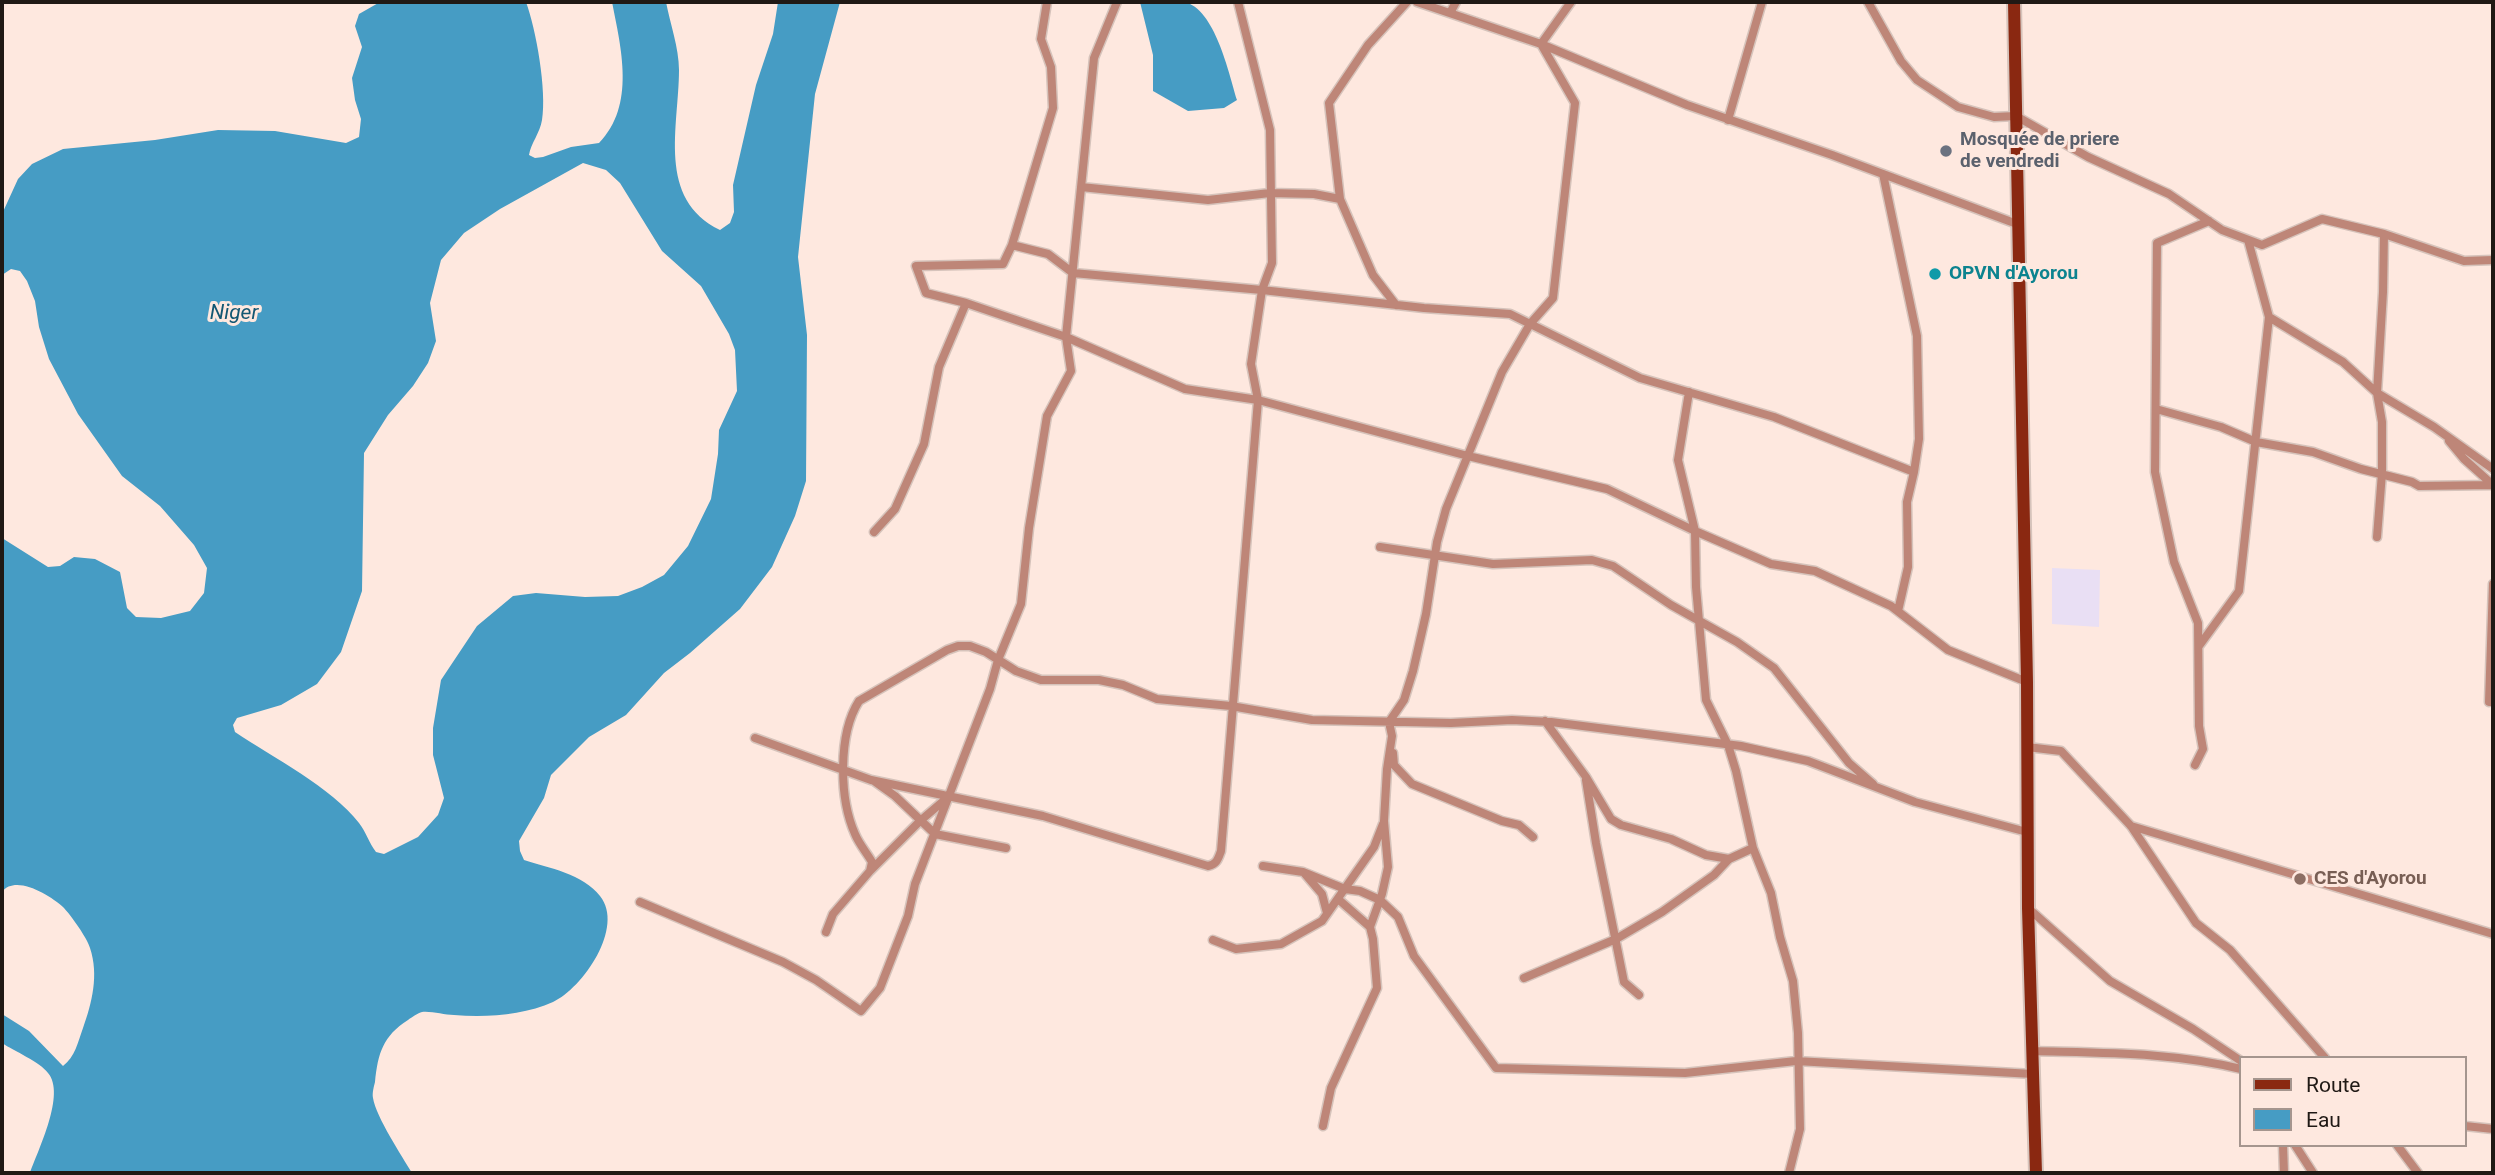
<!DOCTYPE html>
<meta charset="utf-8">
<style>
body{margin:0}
#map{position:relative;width:2495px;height:1175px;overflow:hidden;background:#fee8df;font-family:Roboto,sans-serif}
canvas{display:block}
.frame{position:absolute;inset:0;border:4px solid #201915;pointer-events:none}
.legend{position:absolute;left:2239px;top:1056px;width:228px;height:91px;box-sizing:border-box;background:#fee8df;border:2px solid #a5958e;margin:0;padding:9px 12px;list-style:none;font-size:21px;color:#201915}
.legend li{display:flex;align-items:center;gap:14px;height:35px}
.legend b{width:35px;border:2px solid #a5958e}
</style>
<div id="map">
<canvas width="2495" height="1175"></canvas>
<div class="frame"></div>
<ul class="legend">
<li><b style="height:9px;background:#8a2811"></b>Route</li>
<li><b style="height:19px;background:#469cc4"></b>Eau</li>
</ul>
</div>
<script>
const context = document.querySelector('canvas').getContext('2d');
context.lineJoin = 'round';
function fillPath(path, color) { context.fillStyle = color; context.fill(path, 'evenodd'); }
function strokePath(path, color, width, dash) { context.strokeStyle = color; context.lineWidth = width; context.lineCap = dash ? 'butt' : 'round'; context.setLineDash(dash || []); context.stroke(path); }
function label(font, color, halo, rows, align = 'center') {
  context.font = font + ' Roboto,sans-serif'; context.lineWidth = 6; context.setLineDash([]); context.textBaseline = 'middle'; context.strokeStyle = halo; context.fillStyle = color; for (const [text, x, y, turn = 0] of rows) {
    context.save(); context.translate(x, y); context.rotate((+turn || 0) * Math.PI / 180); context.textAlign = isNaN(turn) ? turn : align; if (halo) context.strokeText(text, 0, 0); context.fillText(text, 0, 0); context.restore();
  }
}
fillPath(new Path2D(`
 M2052 568 2100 570 2099 627 2052 624Z`), '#e9dff4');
fillPath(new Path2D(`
 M380 2H526C536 29 547 91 542 120 540 133 531 143 529 155L535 158 543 157 571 147 599 143C636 105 621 48 612 2H666C670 23 679 48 679 70 679 126 656 199 720 230L730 223 734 212 733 185 756 85 773 34 778 2H840L815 94 798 257 807 335 806 481 795 516 772 567 740 609 690 653 664 673 626 715 589 737 551 775 544 798 519 841 520 851 524 860C549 868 583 874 600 896 625 927 583 988 553 1002 524 1015 486 1018 454 1015 444 1015 432 1011 422 1012 418 1013 412 1017 408 1020 383 1036 378 1053 375 1082 374 1086 372 1093 373 1098 376 1117 402 1156 412 1173H30C38 1150 66 1094 48 1073 40 1062 14 1051 2 1043V1014L29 1031 63 1066C75 1057 78 1042 83 1028 92 1003 99 975 90 948 88 939 70 914 63 907 50 895 15 874 2 892V538L48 567 60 566 74 557 95 559 120 572 127 608 136 617 161 618 190 611 204 593 207 568 194 545 160 506 122 476 78 414 49 359 39 327 35 301 27 281 20 271 11 269 2 275V214L18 179 32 164 63 149 155 140 218 130 275 131 346 143 359 137 361 119 355 100 352 78 362 47 355 26 359 14ZM583 163 606 170 620 183 662 251 701 286 729 334 735 350 737 391 719 430 718 454 711 499 688 546 664 575 642 587 618 596 585 597 536 593 513 596 477 626 441 680 433 728V755L444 798 438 815 418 837 384 854 376 852C369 843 366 832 359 823 331 787 274 758 235 732L233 725 237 718 281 705 317 684 341 652 362 591 364 453 388 415 413 386 428 363 436 341 430 303 441 260 464 233 500 209Z
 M1140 2C1154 2 1171 0 1184 2 1215 8 1229 74 1237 100L1224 108 1188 111 1153 91V55Z`), '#469cc4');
const street = new Path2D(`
 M1417 2 1541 44 1687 105 1832 155 2017 224
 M1868 2 1901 61 1917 80 1958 107 1994 117 2016 116 2088 157 2169 194 2222 230 2262 245 2322 219 2384 234 2464 261 2493 260
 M1450 13 1456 2
 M1728 120 1762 2
 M1883 174 1917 336 1919 439 1914 472
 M1081 187 1208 200 1270 193 1314 194 1340 199
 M2248 240 2269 317 2343 362 2377 393 2434 427 2493 469
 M1012 245 1048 254 1073 273 1262 290 1424 308 1510 314 1640 378 1774 417 1914 472 1907 502 1908 567 1898 611
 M966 303 1066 337 1185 389 1258 400 1468 456 1607 489 1695 531 1771 564 1815 571 1891 606 1948 650 2027 682
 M1396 305 1373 275 1340 199 1329 103 1368 45 1407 2
 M1689 392 1678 460 1695 531 1696 587 1706 700 1728 745 1736 771 1753 848 1771 893 1780 937 1793 981 1798 1033 1800 1129 1789 1173
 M2156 409 2221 427 2256 442 2313 452 2361 469 2412 482 2419 486 2493 485
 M2449 441 2464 459 2493 485
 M874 532 895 509 924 444 939 367 966 303 926 293 916 266 1003 264 1012 245 1053 108 1051 67 1041 39 1047 2
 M2377 537 2382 473V422L2377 393 2383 292 2384 234
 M1380 547 1493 564 1592 560 1613 566 1671 605 1737 642 1774 668 1849 763 1873 784
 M2199 646 2239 591 2269 317
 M2489 702 2493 584
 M1545 721 1586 777 1611 819 1621 825 1671 839 1706 855 1729 859
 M755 738 871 780 1043 816 1208 866C1217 864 1218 859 1221 851L1258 400 1251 364 1262 290 1272 263 1270 130 1238 2
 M2027 747 2061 751 2131 826 2196 923 2230 950 2325 1058
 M1393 753 1394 765 1412 784 1502 821 1519 825 1533 837
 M2195 765 2203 749 2199 726 2198 623 2174 562 2155 472 2157 243 2209 221
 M1586 780 1596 843 1624 982 1639 995
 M874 781 895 796 935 834 1006 848
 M2131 826 2493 934
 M1263 866 1303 872 1345 889 1360 891 1380 900 1398 917 1414 956 1496 1068 1685 1073 1796 1061 2033 1074
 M870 871 920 821 947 798
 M1305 874 1322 894 1327 913
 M1338 899 1370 927
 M640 902 783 962 816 980 861 1011 880 988 908 916 915 884 990 689 998 660 1021 604 1029 528 1047 416 1071 371 1066 337 1094 58 1117 2
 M2028 908 2110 981 2193 1029 2241 1061
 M826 932 833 914 870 871 872 862C867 853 859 844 855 834 839 798 838 734 859 701L947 650 958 646H970L986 652 1016 671 1041 680H1099L1123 685 1157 699 1231 706 1312 720 1451 723 1512 720 1551 722 1741 746 1808 761 1915 802 2027 832
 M1213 940 1236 949 1281 944 1322 921 1374 847 1383 824
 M1524 978 1616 939 1662 912 1714 875 1729 859 1753 848
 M2032 1051C2102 1053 2173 1052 2241 1069
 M1323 1126 1331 1088 1377 988 1373 939 1370 927 1382 894 1388 867 1384 821 1387 769 1392 736 1389 722 1404 700 1413 671 1426 614 1437 542 1446 509 1502 372 1530 324 1553 298 1575 103 1541 44 1571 2
 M2465 1126 2493 1129
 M2283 1145 2284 1173
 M2295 1145 2313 1173
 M2397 1145 2418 1173`);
const primary = new Path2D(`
 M2014 2 2027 682 2028 908 2036 1173`);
strokePath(street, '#d6c3bb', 11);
strokePath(primary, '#d6c3bb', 16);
strokePath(street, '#be8678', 8);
strokePath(primary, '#8a2811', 12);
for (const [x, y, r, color] of [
 [1946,151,7,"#6b7280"],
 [1935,274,7,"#0f9aa8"],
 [2300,879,7,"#8d6e63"]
]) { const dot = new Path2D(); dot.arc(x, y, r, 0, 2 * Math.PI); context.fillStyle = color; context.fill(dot); strokePath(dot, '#fee8df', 2.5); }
label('bold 19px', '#5b616d', '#fee8df', [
 ["Mosquée de priere",1960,140],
 ["de vendredi",1960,162]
], 'left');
label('bold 19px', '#0d838f', '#fee8df', [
 ["OPVN d'Ayorou",1949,274]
], 'left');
label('bold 19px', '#785e54', '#fee8df', [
 ["CES d'Ayorou",2314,879]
], 'left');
label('italic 21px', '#135773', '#fee8df', [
 ["Niger",234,314]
]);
</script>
